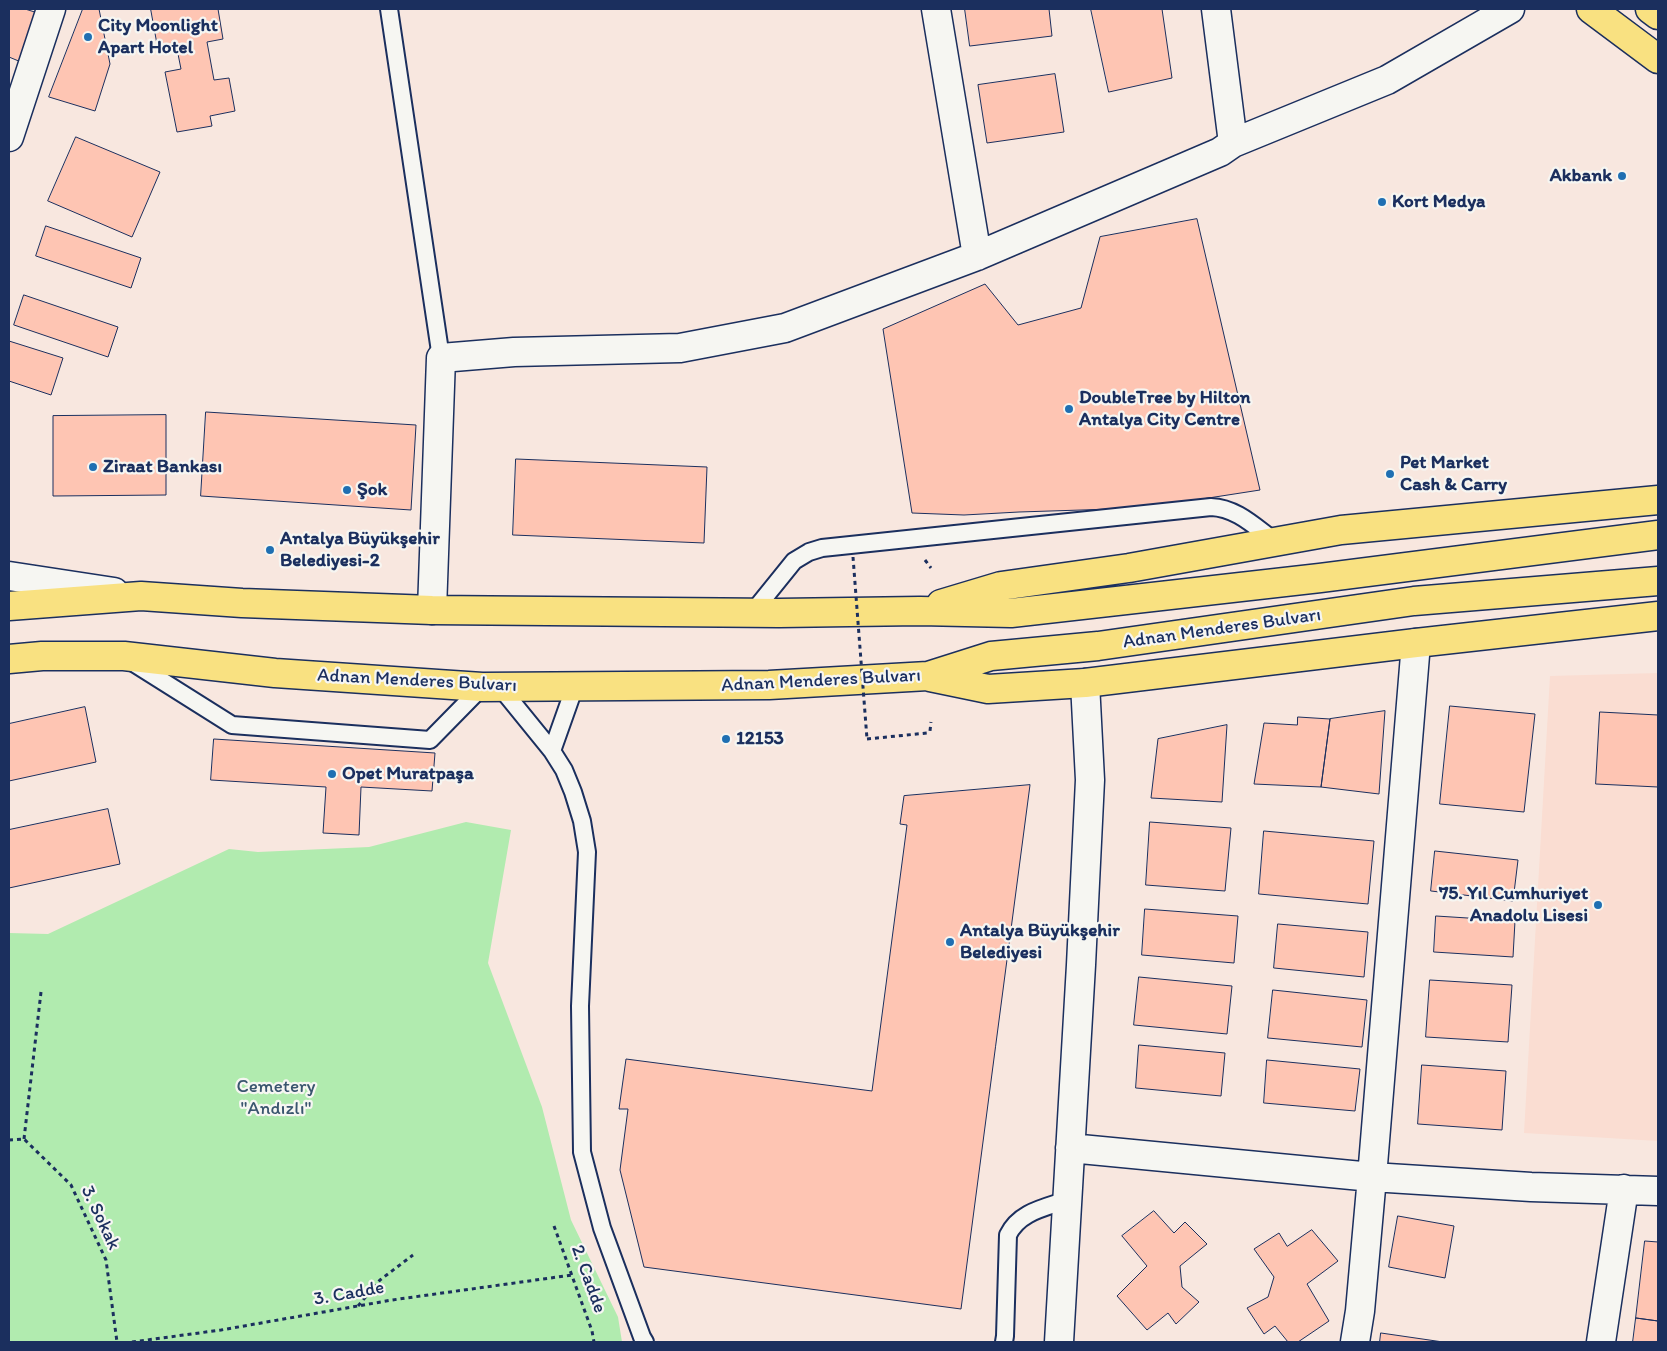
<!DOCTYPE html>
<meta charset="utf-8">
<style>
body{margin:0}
#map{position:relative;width:1667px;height:1351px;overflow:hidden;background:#f8e7df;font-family:Itim,sans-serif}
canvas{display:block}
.frame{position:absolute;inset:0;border:10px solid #1b2f5e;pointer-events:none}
</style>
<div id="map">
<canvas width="1667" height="1351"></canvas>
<div class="frame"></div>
</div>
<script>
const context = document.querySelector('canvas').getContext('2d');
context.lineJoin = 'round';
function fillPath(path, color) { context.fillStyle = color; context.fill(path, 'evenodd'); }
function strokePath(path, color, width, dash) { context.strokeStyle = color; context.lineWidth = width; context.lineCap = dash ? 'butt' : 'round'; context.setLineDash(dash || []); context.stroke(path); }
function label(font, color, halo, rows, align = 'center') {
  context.font = font + ' Itim,sans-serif'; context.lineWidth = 4.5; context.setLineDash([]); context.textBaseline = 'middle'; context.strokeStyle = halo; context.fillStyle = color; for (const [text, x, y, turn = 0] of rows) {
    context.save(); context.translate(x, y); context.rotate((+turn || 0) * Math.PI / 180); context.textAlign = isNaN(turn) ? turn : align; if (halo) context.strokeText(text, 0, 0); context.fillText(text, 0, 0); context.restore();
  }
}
fillPath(new Path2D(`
 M1658 673V1141L1524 1133 1550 676Z`), '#faddd2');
fillPath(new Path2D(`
 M466 822 511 830 488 963 542 1107 571 1220 618 1317 622 1342H9V933L48 934 229 849 258 852 369 847Z`), '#b1ebaf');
const building = new Path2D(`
 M9 9H25L38 13 21 62 9 57Z
 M83 9H99L110 64 95 111 49 97Z
 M151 9H218L223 39 207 42 214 80 229 78 235 111 210 116 212 126 177 132 165 72 181 69 177 49 159 53Z
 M965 9H1049L1052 36 970 46Z
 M1091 9H1162L1172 78 1109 92Z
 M1055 74 1064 132 987 143 978 85Z
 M76 137 160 172 132 237 48 201Z
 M1197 219 1260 490 1144 508 1019 512 964 515 912 513 883 329 985 284 1018 325 1081 308 1100 237Z
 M46 226 141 258 131 288 36 256Z
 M24 295 118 327 108 357 14 325Z
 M9 341 63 358 51 395 9 381Z
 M206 412 416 425 411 510 201 496Z
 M166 415V495L53 496V416Z
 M516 459 707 467 704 543 513 535Z
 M1450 706 1535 714 1524 812 1440 804Z
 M85 707 96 762 9 781V724Z
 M1385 711 1379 794 1321 787 1330 719Z
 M1600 712 1658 715V787L1596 784Z
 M1298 717 1330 719 1321 787 1254 784 1264 723 1297 725Z
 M1227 725 1222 802 1151 798 1158 739Z
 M214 739 435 753 432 791 361 787 359 835 323 833 326 787 211 780Z
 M1030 785 961 1309 644 1267 620 1170 628 1109H619L626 1059 872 1091 907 825 900 824 904 796Z
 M108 809 120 864 9 888V830Z
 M1150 822 1231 828 1225 891 1146 885Z
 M1264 831 1374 841 1368 904 1259 894Z
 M1435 851 1518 860 1513 901 1431 891Z
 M1145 909 1238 916 1234 963 1142 955Z
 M1436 916 1515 921 1513 957 1434 952Z
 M1278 924 1368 932 1364 977 1274 968Z
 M1139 977 1232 986 1227 1034 1134 1025Z
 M1430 980 1512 985 1508 1042 1426 1037Z
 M1273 990 1367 1000 1362 1047 1268 1038Z
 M1139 1045 1225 1053 1221 1096 1136 1088Z
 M1267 1060 1360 1069 1355 1111 1264 1103Z
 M1422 1065 1506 1071 1502 1130 1418 1124Z
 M1154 1211 1174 1233 1185 1222 1207 1244 1180 1266 1182 1287 1199 1302 1176 1324 1168 1313 1147 1330 1117 1296 1147 1266 1122 1236Z
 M1398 1216 1454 1226 1445 1278 1389 1267Z
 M1312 1230 1338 1261 1307 1284 1329 1321 1298 1342H1288L1275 1326 1264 1334 1247 1308 1268 1297 1274 1277 1254 1249 1279 1233 1287 1246Z
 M1645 1241 1658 1242V1321L1636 1318Z
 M1636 1318 1658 1321V1342H1633Z
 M1381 1333 1443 1342H1380Z`);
fillPath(building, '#fec5b3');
strokePath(building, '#1b2f5e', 1);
const service = new Path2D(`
 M389 9 441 358
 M752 613 794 561 809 552 822 548 1211 507C1237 508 1255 527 1276 542
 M132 662 232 725 430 740 482 687
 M500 687 552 751 564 770 573 792 582 821 587 852 580 1006 582 1152 602 1228 642 1337 645 1342
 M552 751 575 686
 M1004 1342 1005 1336 1008 1235C1019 1212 1044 1208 1067 1200`);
const minor = new Path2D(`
 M936 9 977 256
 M1216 9 1233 143
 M9 137 51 9
 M9 576 114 592
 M432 610 441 358 514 352 680 348 785 328 977 256 1220 152 1233 143 1387 80 1510 9
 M1070 1148 1372 1177 1531 1187 1658 1191
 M1059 1342 1081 965 1090 780 1085 683
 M1355 1342 1360 1311 1372 1177 1416 643
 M1601 1342 1624 1189`);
const primary = new Path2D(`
 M1591 9 1658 59
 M1650 9 1658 15
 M941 604 1001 586 1129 568 1341 530 1658 500
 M9 606 141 596 242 603 432 610 779 613 920 611 1011 613 1320 578 1658 535
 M9 659 42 656H124L275 673 482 687 769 685 928 676 991 656 1098 646 1414 601 1658 581
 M930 677 988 689 1085 683 1416 643 1658 616`);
strokePath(service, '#1b2f5e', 20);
strokePath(minor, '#1b2f5e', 31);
strokePath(primary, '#1b2f5e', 31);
strokePath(new Path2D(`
 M925 560 931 568
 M867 739 927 733 930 731 931 722
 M24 1139 41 992
 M9 1140 24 1139 71 1185 106 1260 117 1342
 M554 1226 592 1331 594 1342
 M358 1306 380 1280 413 1255
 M132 1342 221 1330 392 1300 572 1275`), '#1b2f5e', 3, [4, 4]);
strokePath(service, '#f6f6f2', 16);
strokePath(minor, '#f6f6f2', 28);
strokePath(primary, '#f9e181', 28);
strokePath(new Path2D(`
 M853 557 867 739`), '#1b2f5e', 3, [4, 4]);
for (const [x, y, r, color] of [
 [88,37,5,"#1f6fb2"],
 [1622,176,5,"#1f6fb2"],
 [1382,202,5,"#1f6fb2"],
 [1069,409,5,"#1f6fb2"],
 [93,467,5,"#1f6fb2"],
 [1390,474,5,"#1f6fb2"],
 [347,490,5,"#1f6fb2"],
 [270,550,5,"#1f6fb2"],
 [726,739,5,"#1f6fb2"],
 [332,774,5,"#1f6fb2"],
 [1598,905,5,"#1f6fb2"],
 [950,942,5,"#1f6fb2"]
]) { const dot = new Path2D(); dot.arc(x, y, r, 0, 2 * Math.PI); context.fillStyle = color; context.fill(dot); strokePath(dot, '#f6f6f2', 2); }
label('bold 19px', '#1b2f5e', '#f6f6f2', [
 ["City Moonlight",98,26],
 ["Apart Hotel",98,48],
 ["Akbank",1612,176,"right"],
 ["Kort Medya",1392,202],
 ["DoubleTree by Hilton",1079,398],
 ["Antalya City Centre",1079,420],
 ["Pet Market",1400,463],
 ["Cash & Carry",1400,485],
 ["Ziraat Bankası",103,467],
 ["Şok",357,490],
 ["Antalya Büyükşehir",280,539],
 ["Belediyesi-2",280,561],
 ["12153",736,739],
 ["Opet Muratpaşa",342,774],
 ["75. Yıl Cumhuriyet",1588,894,"right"],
 ["Anadolu Lisesi",1588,916,"right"],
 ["Antalya Büyükşehir",960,931],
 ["Belediyesi",960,953]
], 'left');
label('19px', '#1b2f5e', '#f6f6f2', [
 ["Adnan Menderes Bulvarı",1222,629,-8],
 ["Adnan Menderes Bulvarı",417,681,3],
 ["Adnan Menderes Bulvarı",821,681,-3],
 ["3. Sokak",100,1218,65],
 ["2. Cadde",588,1279,70],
 ["3. Cadde",349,1294,-10]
]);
label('19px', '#39556e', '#f6f6f2', [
 ["Cemetery",276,1087],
 ["\"Andızlı\"",276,1109]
]);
</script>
